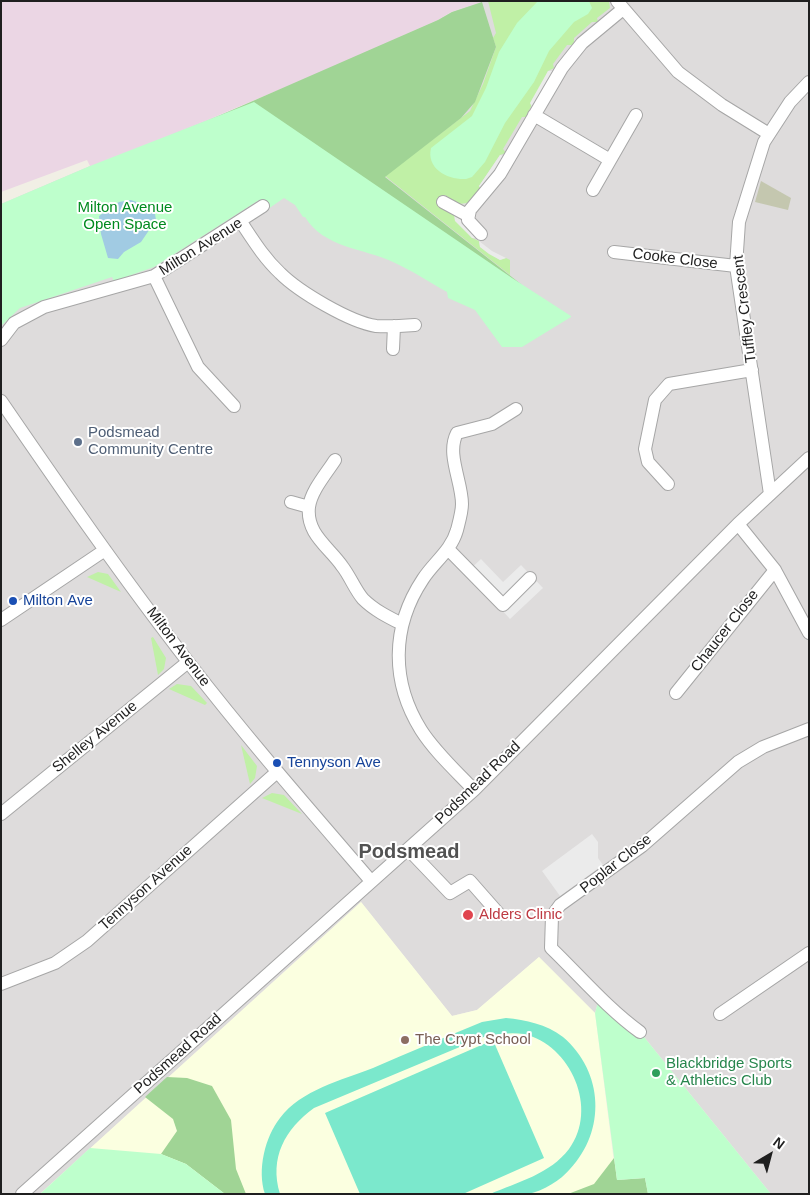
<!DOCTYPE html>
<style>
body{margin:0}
#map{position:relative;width:810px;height:1195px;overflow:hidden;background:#f1efe5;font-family:Helvetica,sans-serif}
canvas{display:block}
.frame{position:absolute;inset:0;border:2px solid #1f1f1f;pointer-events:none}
.north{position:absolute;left:745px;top:1130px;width:50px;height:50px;-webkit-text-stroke:4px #fff;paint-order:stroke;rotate:37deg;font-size:14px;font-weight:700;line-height:20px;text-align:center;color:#1f1f1f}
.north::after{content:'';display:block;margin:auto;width:18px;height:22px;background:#1f1f1f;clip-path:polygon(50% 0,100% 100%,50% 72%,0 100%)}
</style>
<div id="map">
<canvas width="810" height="1195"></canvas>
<div class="frame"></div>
<div class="north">N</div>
</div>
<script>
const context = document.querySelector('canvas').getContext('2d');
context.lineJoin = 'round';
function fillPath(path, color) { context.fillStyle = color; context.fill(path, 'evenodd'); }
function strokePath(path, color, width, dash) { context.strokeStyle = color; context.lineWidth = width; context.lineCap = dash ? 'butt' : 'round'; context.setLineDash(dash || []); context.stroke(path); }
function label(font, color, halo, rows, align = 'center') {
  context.font = font + ' Helvetica,sans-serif'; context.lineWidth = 4; context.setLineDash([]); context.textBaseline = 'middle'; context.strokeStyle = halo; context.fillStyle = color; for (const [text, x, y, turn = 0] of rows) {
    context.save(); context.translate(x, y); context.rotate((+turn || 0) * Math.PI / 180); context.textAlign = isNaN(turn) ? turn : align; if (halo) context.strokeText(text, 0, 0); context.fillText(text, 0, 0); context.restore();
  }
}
fillPath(new Path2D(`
 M482 1H809V1194H771L640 1032 600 996 595 1013 539 957 477 1010 452 1016 361 902 40 1194H1V204L90 166 254 101 438 20 451 12Z`), '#dedcdc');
fillPath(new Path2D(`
 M1 1H482V2L451 12 438 20 320 73 91 168 87 160 1 192Z`), '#ebd6e4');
fillPath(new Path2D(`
 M361 902 452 1016 477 1010 539 957 595 1013 618 1194H40Z`), '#fbffe0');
fillPath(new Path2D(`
 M761 181 791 198 788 210 755 202Z`), '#c4c7af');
fillPath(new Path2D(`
 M488 1H609L610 8 597 18 598 22H592L574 38V42L572 45H567L553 64 554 68 548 71 526 117H522L503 149 506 153 500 155 479 186 481 189 467 203 459 204 445 195 439 204 454 215 472 238 479 241 480 247 500 260 506 258 510 260V275L385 176 470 111 483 84 496 47 493 38 496 33Z
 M98 572 108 574 121 592 87 577Z
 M153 637 166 658 164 669 158 675 151 638Z
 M177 684 191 686 207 703 205 705 169 689Z
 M241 745 257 766 255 778 250 784Z
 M272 793 284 795 302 814 262 798Z`), '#c0f0a6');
fillPath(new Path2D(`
 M482 2 496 47 475 102 461 118 385 177 522 285 277 156 79 177 438 20 452 12Z
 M167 1077 187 1078 212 1086 231 1120 236 1169 246 1194H225L186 1164 161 1154 177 1131 173 1119 145 1097Z
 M614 1158 617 1180 645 1178 648 1194H568L594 1184Z`), '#a0d495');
fillPath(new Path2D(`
 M538 1H589L592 8 588 14 574 22 549 51 534 82 505 123 485 162 472 177 466 179C448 180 426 169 431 148L472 116 486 88 499 52 517 23Z
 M254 102 512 278 571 316V317L522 347H502L475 310 448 298 447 292C429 282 411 270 393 262 363 248 324 248 305 217H303L295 205 284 198 268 209 259 200 154 267 114 281 112 277 20 308 1 326V204L90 166Z
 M600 995 640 1032 771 1194H648L645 1178 617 1180 595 1013Z
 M90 1148 161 1154 186 1164 225 1194H40Z`), '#beffcc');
fillPath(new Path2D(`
 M506 1018C526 1020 546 1024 563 1037 604 1072 606 1131 570 1169 561 1180 543 1191 528 1194 517 1195 502 1194 490 1194 518 1182 550 1174 569 1149 599 1109 571 1045 524 1034 511 1032 499 1034 486 1036L314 1108C285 1129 269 1158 280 1194H265C257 1170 265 1137 280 1118 301 1090 342 1080 373 1068 409 1052 446 1037 482 1022Z
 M493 1040 544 1158 463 1194H360L325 1113Z`), '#7be8cc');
fillPath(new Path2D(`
 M548 71H553L532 107 530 103Z
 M500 155 504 156 481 189 479 186Z
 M454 215 460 219 477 238H472L455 221Z
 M479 241 492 251 506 258 500 260 489 254 480 247Z
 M481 559 503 582 521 565 543 588 510 619 467 572Z
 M592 834 598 842V858L603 865 560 896 542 871Z`), '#ebebeb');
fillPath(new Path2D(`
 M131 200 154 208 156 220 141 242 124 252 118 259 108 258 101 234 99 216 119 202Z`), '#a1cbe3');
const street = new Path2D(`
 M617 1 678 72 722 105 769 134
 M534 115 610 160
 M593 190 636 115
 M443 202 467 215
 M241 222C253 240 264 258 280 273 299 292 350 322 376 326 389 327 402 326 415 325
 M481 234 468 220 470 210 500 174 562 68 582 43 623 9
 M614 252 736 266
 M154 276 198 367 234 406
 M1 340 14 323 44 307 154 276 263 206
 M393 349 394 326
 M1 401C62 490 123 578 189 663 247 738 309 809 371 881
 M335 460C326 474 311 491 309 507 306 534 329 547 342 566 350 576 355 590 363 599 374 610 388 617 402 624
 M668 484 648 462 645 449 655 400 669 384 752 370
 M770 494 736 266 739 222 764 142 790 102 809 82
 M291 502 309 507
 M738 524 775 570 809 633
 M448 549 503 605 530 578
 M1 620 105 550
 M676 693 775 570
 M474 790C456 771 435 752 421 730 391 682 391 627 423 579 434 562 451 551 457 530 459 522 462 512 462 504 462 481 446 454 457 433L492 424 516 409
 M1 814 188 662
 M408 849 450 893 470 881 499 914
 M1 984 55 963 87 941 277 772
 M720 1014 809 953
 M640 1032C607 1008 580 976 551 948L552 916 560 905 642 846 738 762 763 747 809 729
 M22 1194 474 790 738 524 809 458`);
strokePath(street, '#a6a6a6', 14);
strokePath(street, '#fff', 12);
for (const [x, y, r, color] of [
 [78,442,5,"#5c6f8a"],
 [13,601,5,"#1a4fb4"],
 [277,763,5,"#1a4fb4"],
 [468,915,6,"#e0444e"],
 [405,1040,5,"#8d6e63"],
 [656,1073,5,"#2e9e5b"]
]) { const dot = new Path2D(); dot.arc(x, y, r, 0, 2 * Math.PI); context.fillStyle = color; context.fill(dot); strokePath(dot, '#fff', 2); }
label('15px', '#008a1e', '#fff', [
 ["Milton Avenue",125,208],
 ["Open Space",125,225]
]);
label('15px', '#1f1f1f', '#fff', [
 ["Milton Avenue",201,247,-32],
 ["Cooke Close",675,259,7],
 ["Tuffley Crescent",745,309,-97],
 ["Chaucer Close",725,631,-52],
 ["Milton Avenue",178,647,53],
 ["Shelley Avenue",95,737,-39],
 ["Podsmead Road",478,783,-44],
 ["Poplar Close",616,864,-38],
 ["Tennyson Avenue",146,888,-42],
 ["Podsmead Road",178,1054,-42]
]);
label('15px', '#4e5e75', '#fff', [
 ["Podsmead",88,433],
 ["Community Centre",88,450]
], 'left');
label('15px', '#164399', '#fff', [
 ["Milton Ave",23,601],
 ["Tennyson Ave",287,763]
], 'left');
label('15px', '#be3a42', '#fff', [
 ["Alders Clinic",479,915]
], 'left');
label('15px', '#785e54', '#fff', [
 ["The Crypt School",415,1040]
], 'left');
label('15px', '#27864d', '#fff', [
 ["Blackbridge Sports",666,1064],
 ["& Athletics Club",666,1081]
], 'left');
label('bold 20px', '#525252', '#fff', [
 ["Podsmead",409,852]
]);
</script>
